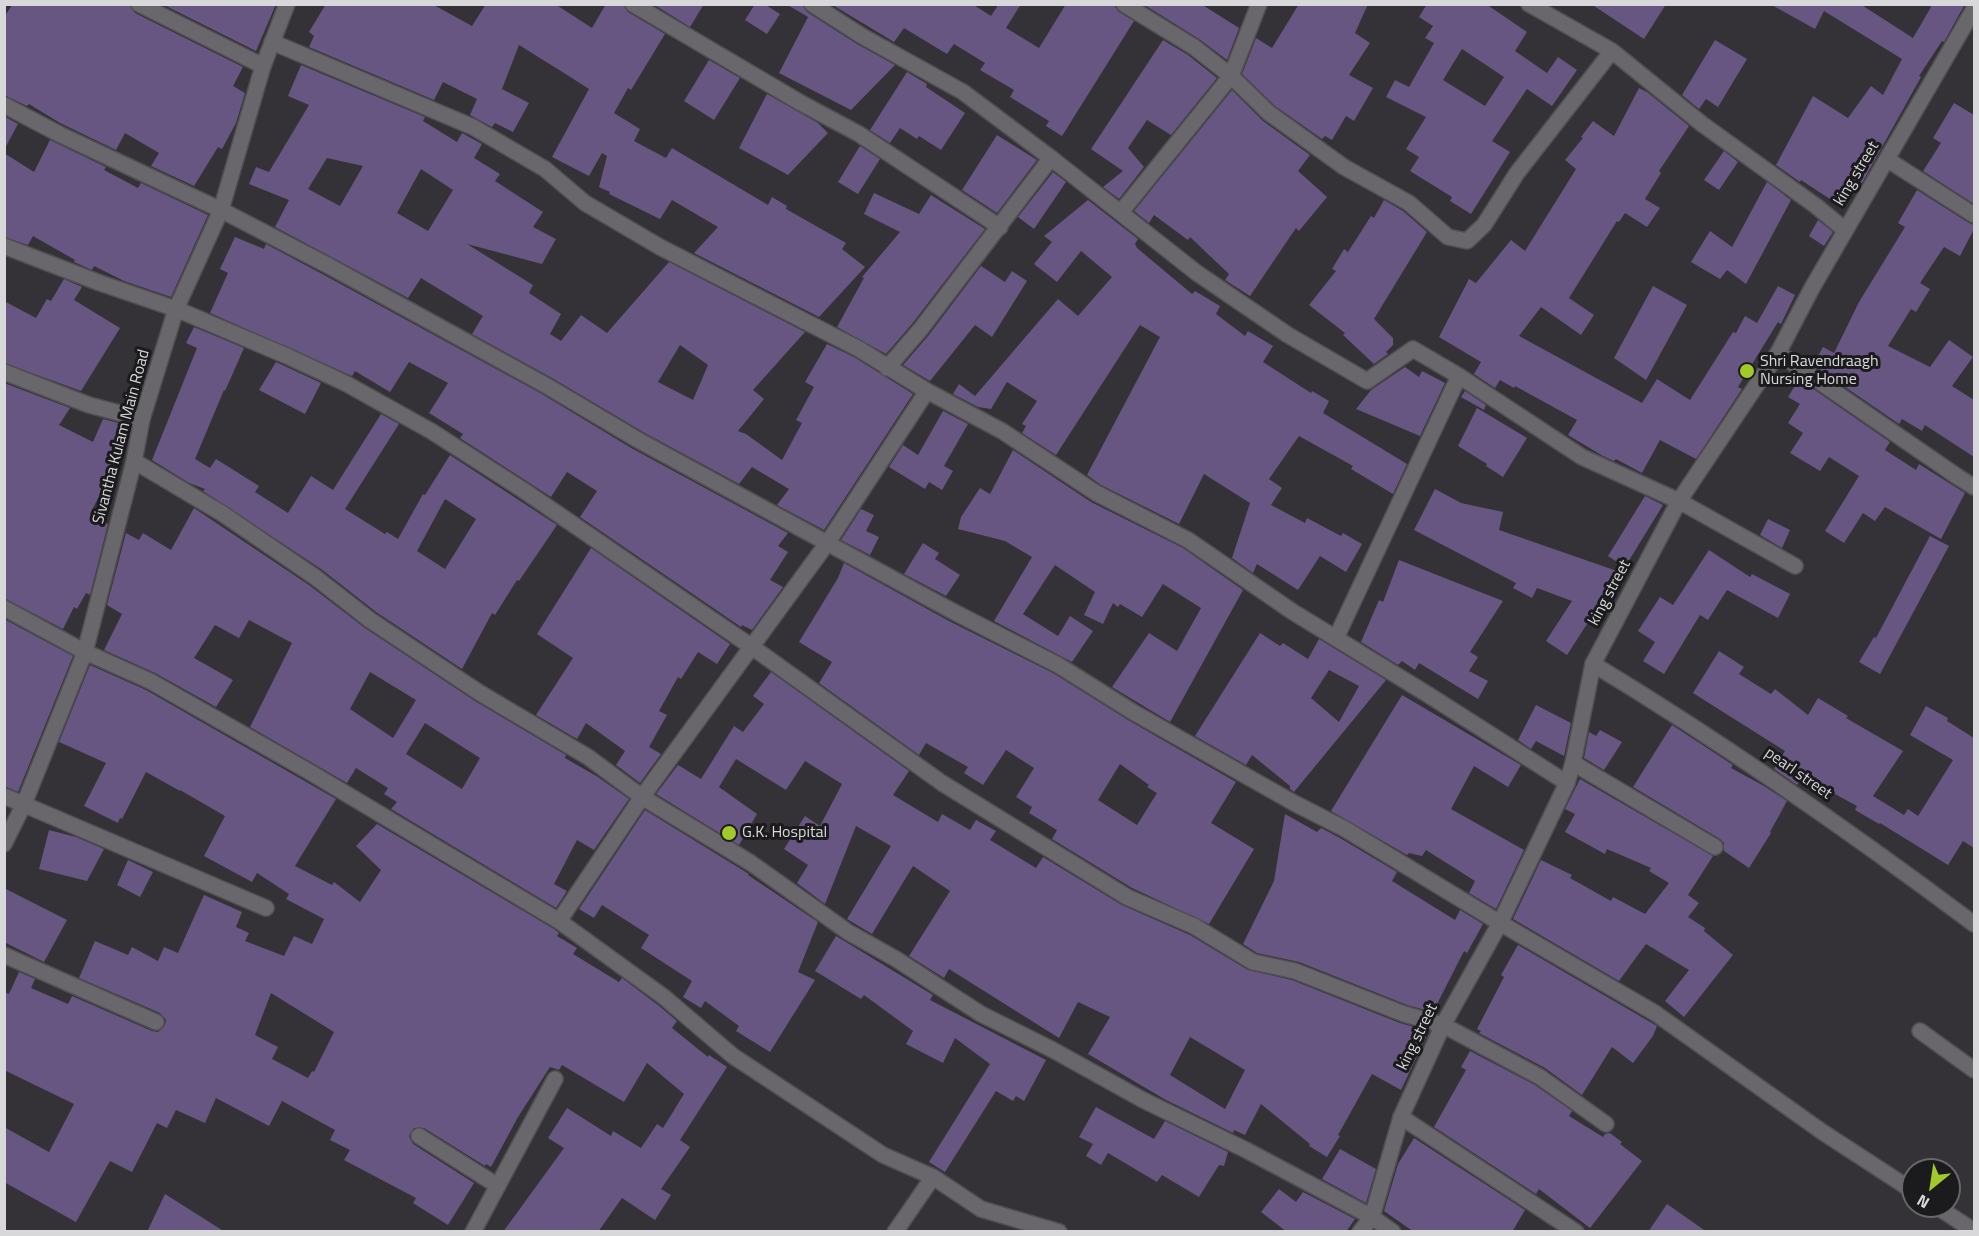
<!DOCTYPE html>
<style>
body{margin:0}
#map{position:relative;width:1979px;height:1236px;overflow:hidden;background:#343236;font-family:"Titillium Web",sans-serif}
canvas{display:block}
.frame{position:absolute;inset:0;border:6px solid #d8d7d9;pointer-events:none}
.north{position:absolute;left:1901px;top:1158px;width:60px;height:60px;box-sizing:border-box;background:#1b1a1c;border:2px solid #676668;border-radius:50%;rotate:210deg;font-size:16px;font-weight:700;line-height:24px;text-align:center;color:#d8d7d9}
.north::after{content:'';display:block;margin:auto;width:21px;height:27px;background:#a1c929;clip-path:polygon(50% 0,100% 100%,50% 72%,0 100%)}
</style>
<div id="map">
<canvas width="1979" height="1236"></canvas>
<div class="frame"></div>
<div class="north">N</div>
</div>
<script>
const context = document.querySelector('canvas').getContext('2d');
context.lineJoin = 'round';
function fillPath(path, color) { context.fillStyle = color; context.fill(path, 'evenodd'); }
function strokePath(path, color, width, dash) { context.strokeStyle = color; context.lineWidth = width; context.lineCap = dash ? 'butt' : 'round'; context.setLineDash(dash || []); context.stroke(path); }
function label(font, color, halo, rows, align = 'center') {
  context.font = font + ' "Titillium Web",sans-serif'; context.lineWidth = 6; context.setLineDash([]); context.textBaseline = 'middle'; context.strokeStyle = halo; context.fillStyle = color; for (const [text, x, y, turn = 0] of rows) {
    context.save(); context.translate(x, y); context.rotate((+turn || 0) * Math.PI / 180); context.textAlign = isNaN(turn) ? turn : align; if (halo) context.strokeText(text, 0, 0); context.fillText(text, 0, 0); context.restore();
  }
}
fillPath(new Path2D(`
 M13 4H129L135 13 243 67 233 86 245 93 236 123 222 149 218 147 194 186 151 166 159 153 125 133 116 150 60 123 29 104 27 106 4 95V17Z
 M162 4H276L256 51Z
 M326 4H432L472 26 486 4H555L592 28 606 4H623L628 12 665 34 631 90 628 88 614 113 640 129 634 141 666 158 672 148 768 205 772 197 787 206 786 209 846 243 842 249 865 267 819 317 694 253 718 227 672 200 660 219 609 194 610 192 599 187 607 156 602 153 589 176 552 157 589 89 564 73 519 45 502 89 529 103 513 132 495 123 492 127 470 115 477 99 443 82 434 100 309 47 314 36 309 32Z
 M653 4H704L690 27Z
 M755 4H764L780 14 767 34 745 20Z
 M786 4H802L807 12 857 44 895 65 851 110 779 73 808 17Z
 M831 4H972L991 16 999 4H1021L1006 28 1039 48 1066 4H1113L1119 12 1134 21 1062 136 1046 126 1049 121 1010 97 1014 90 980 70 985 63 954 44 947 54 904 28 894 42Z
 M1143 4H1201L1239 28 1227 60 1199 39Z
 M1299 4H1368L1355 33 1370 43 1349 75 1373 88 1354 121 1346 116 1332 140 1325 136 1322 139 1275 106 1242 74 1256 38 1272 48Z
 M1427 4H1486L1527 32 1515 51 1547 73 1558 57 1577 70 1552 106 1527 89 1492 141 1510 152 1471 214 1450 201 1452 197 1410 171 1419 157 1406 149 1426 117 1386 97 1395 80 1409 87 1434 43 1425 38 1433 26 1419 17ZM1462 49 1504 77 1485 106 1443 80Z
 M1591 4H1666L1644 39Z
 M1770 4H1860L1913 38 1931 7 1927 4H1965L1944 42 1942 41 1919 76 1921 77 1862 183 1856 179 1839 205 1801 180 1800 182 1776 165 1813 96 1848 118 1871 86 1883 95 1902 59 1824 11 1815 29Z
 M1163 40 1188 55 1217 78 1171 135 1147 120 1128 148 1144 167 1119 199 1103 187 1123 171 1091 149Z
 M1715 40 1747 59 1718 107 1706 99 1699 109 1682 95Z
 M709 60 740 78 714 120 684 101Z
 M301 65 425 117 423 121 457 142 462 133 482 144 474 158 500 174 495 181 543 212 533 227 556 239 542 264 467 244 533 285 529 293 561 314 550 334 561 341 581 315 607 333 669 262 805 332 753 390 764 399 738 431 746 434 782 460 802 423 796 420 814 387 805 382 827 344 854 357 913 394 824 530 777 505 789 489 752 467 739 484 643 432 552 378 472 334 483 316 421 278 408 298 275 227 289 200 249 184 256 167 269 172 309 105 288 96ZM327 158 363 166 340 206 308 189ZM421 169 453 190 428 231 397 213ZM680 345 708 365 693 400 658 382Z
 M907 72 927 84 926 87 965 113 941 150 919 136 917 139 900 128 890 143 870 130Z
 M1639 88 1647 92 1689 126 1659 171 1661 173 1645 199 1660 208 1647 227 1625 213 1619 222 1617 221 1569 298 1594 315 1581 335 1541 307 1519 336 1642 403 1657 379 1690 400 1733 332 1736 333 1745 316 1757 323 1778 286 1795 295 1781 324 1778 322 1738 387 1742 389 1696 459 1660 440 1642 473 1616 459 1614 461 1603 456 1568 435 1577 420 1515 386 1514 388 1500 380 1495 388 1474 374 1481 362 1439 337 1469 279 1476 283 1511 240 1525 251 1576 169 1565 160 1583 138 1581 137 1593 121 1614 136Z
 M1232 90 1263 121 1310 155 1298 171 1327 197 1299 231 1296 228 1250 296 1225 280 1229 274 1190 237 1188 240 1154 215 1149 223 1134 211Z
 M767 94 818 123 828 133 788 175 739 148Z
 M1954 103 1974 115V204L1923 171 1941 143 1933 138Z
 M4 116 18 124 4 150Z
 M997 135 1037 160 997 213 962 190Z
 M50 140 106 167 104 170 138 188 141 183 208 215 171 297 124 281 94 266 92 270 74 262 75 260 33 236 28 245 4 237V153L34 172Z
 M860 146 880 159 858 194 838 182Z
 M1724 151 1738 162 1719 190 1704 180Z
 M1053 172 1066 182 1034 229 1018 217Z
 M1767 182 1791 200 1746 284 1727 270 1720 279 1691 262 1710 231 1732 247Z
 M1917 190 1969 223 1974 225V229L1960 256 1944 247 1920 283 1930 289 1916 312 1911 309 1888 346 1930 367 1949 340 1973 357 1952 386 1974 400V457L1925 425 1922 431 1902 419 1899 424 1813 365 1823 347 1834 353 1859 302 1905 227 1898 223Z
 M874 193 919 214 931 195 985 229 912 324 886 354 837 327 864 278 862 277 900 232 864 214Z
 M1088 200 1138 239 1135 244 1137 248 1192 294 1195 291 1220 306 1216 314 1245 336 1248 331 1273 346 1263 362 1311 393 1312 391 1329 401 1323 413 1407 464 1393 494 1351 469 1353 466 1299 436 1269 479 1282 488 1271 505 1305 523 1307 518 1341 536 1343 533 1362 544 1346 572 1320 556 1298 590 1257 564 1253 573 1232 558 1250 503 1204 474 1179 524 1101 485 1087 475 1160 337 1140 325 1056 455 1022 433 1026 426 1022 424 1037 401 1007 382 991 409 978 407 953 394 959 384 975 396 1058 299 1078 316 1112 277 1081 251 1057 282 1034 264 1052 242 1044 236Z
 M1384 200 1403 211 1427 232 1374 319 1393 338V345L1386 352 1388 354 1374 364 1343 335 1345 333 1309 305 1336 271 1332 269 1344 249 1348 252 1371 216 1374 218Z
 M1818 220 1833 232 1824 246 1809 236Z
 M235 237 264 249 266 244 326 276 542 394 633 449 788 533 778 546 788 552 770 580 783 587 752 630 742 625 741 627 580 517 597 491 567 472 551 497 460 438 463 434 429 413 448 383 409 362 390 392 355 371 352 376 210 313 228 273 220 269Z
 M981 266 1005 282 1012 271 1027 281 992 337 975 325 930 381 903 365 928 336Z
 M64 279 82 287 74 300 120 328 81 391 4 363V301L36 318 47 299 51 301Z
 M1653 286 1687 305 1646 380 1614 358Z
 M194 327 244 348 225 391 224 390 195 459 210 468 216 459 259 486 255 492 288 513 311 476 333 490 381 414 399 424 345 509 385 534 387 532 398 539 423 494 425 495 450 455 557 525 519 581 517 580 495 615 492 613 462 669 376 612 321 569 203 491 205 489 189 483 152 460 197 348 186 343ZM445 499 476 519 445 569 417 551Z
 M276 362 321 383 305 414 259 390Z
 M1405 367 1419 377 1422 371 1445 383 1420 436 1356 409 1371 390Z
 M1799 379 1890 442 1885 450 1916 470 1919 464 1965 493 1941 539 1885 507 1875 521 1863 513 1844 543 1825 531 1859 476 1829 457 1820 471 1790 453 1803 433 1788 423 1800 404 1788 397Z
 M4 383 70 408 59 425 93 442 103 419 130 426 113 469 90 514 108 524 90 595 86 593 77 609 74 607 63 629 4 598Z
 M1465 391 1486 405 1484 410 1461 397Z
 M1477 408 1527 438 1503 477 1486 466 1487 464 1458 446Z
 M943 411 968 424 944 466 953 471 942 490 929 482 925 489 889 467 903 445 918 455Z
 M1013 450 1091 502 1183 548 1243 590 1170 722 1112 687 1149 633 1177 651 1201 608 1163 584 1142 617 1120 604 1118 607 1113 603 1103 624 1084 615 1095 592 1055 565 1023 614 1058 636 1070 616 1093 631 1072 662 994 621 1032 557 1005 541 958 529 961 517 980 488 990 494Z
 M1435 489 1461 503 1503 512 1499 530 1617 571 1602 612 1596 610 1567 655 1546 641 1572 601 1537 588 1532 598 1513 588 1516 583 1414 530Z
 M1645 496 1663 505 1625 567 1608 556Z
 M194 508 309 585 365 628 475 701 566 755 565 758 598 777 629 799 594 850 577 840 554 884 567 891 556 908 391 809 397 802 384 794 388 788 356 768 347 783 250 727 292 643 249 620 239 638 215 625 194 658 233 680 216 707 155 673 104 650 122 614 107 605 126 533 139 540 143 533 171 550ZM370 672 416 700 393 738 350 709ZM425 723 480 758 462 789 406 754Z
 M861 509 874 515 866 531 879 537 870 555 841 540Z
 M1768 519 1790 530 1782 548 1760 535Z
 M1930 536 1949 546 1880 674 1859 662 1874 637 1876 638Z
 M923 543 939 553 935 559 960 575 946 596 904 574Z
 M591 548 730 644 717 664 698 652 681 679 678 677 659 711 667 715 649 747 661 754 640 783 616 765 625 751 586 723 577 739 536 715 573 658 537 634Z
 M1709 550 1750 577 1752 574 1790 594 1778 618 1727 590 1708 620 1700 615 1664 674 1643 661 1655 642 1638 631 1660 597 1673 605Z
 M1399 560 1503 601 1470 652 1478 657 1469 671 1488 681 1478 699 1419 663 1415 670 1402 661 1398 665 1361 642 1379 600 1383 602Z
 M844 563 949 621 1053 673 1128 720 1236 782 1211 823 1254 849 1209 924 1132 888 1052 839 1057 830 1029 813 1032 807 1016 797 1034 768 1006 750 983 785 964 773 968 767 926 743 919 755 819 683 832 662 799 642 838 578ZM1120 764 1149 785 1147 787 1157 793 1137 825 1098 800Z
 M4 619 73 656 18 792 4 786Z
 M1260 633 1280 646 1283 643 1308 659 1319 639 1386 680 1294 792 1290 789V786L1252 755 1246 765 1195 736ZM1329 670 1359 686 1339 722 1311 698Z
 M1719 651 1744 667 1739 674 1771 694 1775 689 1808 715 1818 698 1848 716 1846 718 1903 751 1873 796 1904 815 1908 809 1918 816 1953 760 1910 735 1926 706 1948 718 1947 721 1974 738V848L1963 841 1948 865 1880 823 1879 824 1855 810 1857 806 1809 780 1808 782 1801 777 1797 785 1774 769 1785 751 1693 693Z
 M90 665 146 690 336 799 295 866 332 885 334 882 360 902 381 870 356 846 377 824 554 929 559 933 557 936 577 948 573 954 619 982 622 978 658 1005 677 1021 672 1028 708 1057 709 1055 727 1067 680 1140 690 1147 661 1189 671 1195 655 1220 622 1198 598 1232H503L564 1148 548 1138 567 1108 611 1136 613 1131 641 1148 657 1124 663 1128 684 1094 647 1063 624 1102 562 1065 559 1070 550 1067 518 1117 491 1167 486 1164 485 1166 424 1128H414L409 1136 413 1144 474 1183 448 1225 413 1203 416 1198 344 1160 350 1150 330 1140 335 1130 282 1101 269 1126 216 1098 205 1123 176 1110 167 1128 157 1123 132 1172 110 1161 76 1222 4 1182V1127L49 1152 74 1104 4 1070V992L9 994 19 972 35 979 31 988 68 1004 72 996 152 1031 158 1032 165 1025 166 1020 160 1013 79 978 95 941 128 955 132 947 158 961 164 947 178 953 204 895 242 912 236 927 249 933 245 941 284 956 294 936 312 944 324 919 286 899 289 894 257 873 252 882 204 856 225 816 180 790V791L146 772 122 819 120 818 118 823 84 806 106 763 59 742ZM271 993 334 1032 314 1072 312 1071 308 1078 272 1059 278 1047 255 1035Z
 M771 672 909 771 893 795 938 822 942 814 970 830 976 820 996 831 990 840 1036 868 1043 857 1122 905 1190 935 1248 970 1292 980 1400 1023 1424 1030 1421 1035 1426 1037 1401 1090 1372 1074 1338 1135 1340 1136 1327 1157 1309 1146 1310 1144 1261 1104 1245 1135 1234 1130 1233 1133 1166 1100 1088 1054 1110 1017 1078 1002 1059 1038 949 969 944 978 909 956 950 891 913 866 872 934 847 919 891 846 856 826 825 904 797 883 808 865 784 849 805 816 820 826 842 784 805 761 786 790 736 759 719 787 757 814 739 845 656 794 678 765 701 779 734 726 743 732 764 704 753 696ZM1190 1037 1245 1070 1225 1109 1170 1075Z
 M1402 695 1521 765 1508 787 1474 766 1451 809 1524 850 1496 909 1469 893 1475 881 1426 850 1422 856 1409 853 1407 855 1331 811Z
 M1536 705 1571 723 1564 756 1536 741 1531 749 1518 740Z
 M1672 725 1733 765 1731 768 1764 786 1787 801 1770 832 1771 833 1749 868 1724 851V843L1720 839 1633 787Z
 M1600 730 1622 742 1604 770 1584 758 1589 732 1596 736Z
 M1580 779 1713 856 1688 895 1699 903 1688 917 1705 928 1704 931 1733 955 1684 1017 1665 1001 1689 970 1646 944 1619 981 1513 919 1541 860 1572 875 1570 878 1611 901 1613 897 1645 914 1669 883 1649 871 1651 868 1607 849 1605 854 1565 832 1575 814 1565 809Z
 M645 810 749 874 748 875 818 922 798 972 815 980 770 1052 736 1031 739 1026 705 1001 701 1008 683 997 692 981 641 948 649 935 602 905 594 918 579 909Z
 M1285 814 1317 832 1321 828 1340 838 1397 872 1392 881 1455 920 1460 910 1483 924 1467 953 1464 951 1433 1012 1407 1005 1299 962 1257 953 1243 944 1274 881Z
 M49 830 76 837 104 849 87 881 39 869Z
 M128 860 153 872 140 897 117 885Z
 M4 888 67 920 44 962 4 942Z
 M836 936 933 995 930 1000 1046 1060 1024 1101 1016 1096 1013 1101 996 1091 945 1172 929 1162 990 1064 955 1038 943 1063 906 1044 913 1031 864 995 861 999 815 971Z
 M1518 945 1657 1026 1653 1036 1633 1063 1612 1047 1582 1095 1545 1068 1479 1033 1481 1031 1477 1029 1504 977 1501 975Z
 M1470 1051 1535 1085 1572 1111 1569 1116 1603 1137 1605 1134 1610 1133 1622 1142 1620 1144 1642 1161 1590 1228 1539 1189 1536 1194 1434 1127 1466 1070 1461 1067Z
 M1096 1107 1154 1139 1165 1121 1228 1152 1224 1166 1219 1165 1199 1197 1162 1175 1157 1182 1108 1153 1101 1165 1086 1156 1093 1144 1079 1137Z
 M1414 1138 1525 1210 1512 1232H1414L1384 1211 1398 1164Z
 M1340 1149 1376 1169 1366 1203 1322 1179Z
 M1279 1189 1296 1202 1303 1192 1355 1219 1346 1232H1287L1261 1212Z
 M165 1194 225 1232H147Z
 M1667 1204 1707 1232H1648Z`), '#675682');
const minor = new Path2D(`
 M139 4 263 66
 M633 4 801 103 859 134 1000 227
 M812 4 862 36 963 92 1051 158
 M1124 4 1194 47 1231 76 1269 113 1344 167 1409 203 1448 237 1467 241 1484 225 1517 173 1612 51 1702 124 1816 206 1845 230
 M1529 4 1612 51
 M272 42 473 127 545 169 585 203 660 247 859 349 927 391 1002 431 1096 493 1188 540 1293 612 1427 694 1567 783
 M4 105 61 135 221 210 331 267 547 386 638 440 954 612 1058 665 1133 712 1294 803 1345 829 1500 923 1655 1013 1821 1131 1913 1191
 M1888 160 1974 215
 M1121 212 1231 76 1259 4
 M4 246 100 283 176 309 287 356 345 383 431 431 523 490 752 647 942 783 1127 897 1194 926 1253 962 1295 971 1404 1014 1443 1025 1540 1077 1606 1124
 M1778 353 1958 477 1974 487
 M887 368 920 330 1051 158 1197 273 1288 335 1367 381 1413 349 1459 376 1582 457 1679 501 1795 566
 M4 372 89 405 142 419
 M134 461 223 514 315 577 370 620 480 693 588 757 642 797 751 863 848 932 896 959 981 1014 1053 1050 1143 1100 1246 1150 1372 1217 1393 1232
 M4 608 85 652 150 681 308 771 559 921 664 997 733 1056 883 1155 933 1177 981 1209 1059 1232
 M1336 638 1459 376
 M1593 664C1725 744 1851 832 1974 924
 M1573 763 1715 847
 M4 796 266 908
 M559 921 642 797 828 542 927 391
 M4 955 156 1022
 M1920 1031 1974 1070
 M1401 1117 1576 1232
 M419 1136 498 1186
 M1936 1206 1974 1231
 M473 1232 555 1079
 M895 1232 933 1177`);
const tertiary = new Path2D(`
 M4 844 24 804 85 652 134 461 142 419 176 309 221 210 263 66 287 4
 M1360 1232 1372 1217 1401 1117 1443 1025 1500 923 1567 783 1573 763 1593 664 1679 501 1778 353 1812 288 1974 9`);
strokePath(minor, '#504f52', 18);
strokePath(tertiary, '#504f52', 18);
strokePath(minor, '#69676b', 15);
strokePath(tertiary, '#69676b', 15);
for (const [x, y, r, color] of [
 [1747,371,8,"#a1c929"],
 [729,833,8,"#a1c929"]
]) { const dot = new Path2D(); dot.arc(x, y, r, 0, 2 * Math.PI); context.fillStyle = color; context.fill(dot); strokePath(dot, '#1b1a1c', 2); }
label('16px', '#d8d7d9', '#1b1a1c', [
 ["king street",1857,174,-59],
 ["Sivantha Kulam Main Road",122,437,-75],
 ["king street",1610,593,-62],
 ["pearl street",1798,774,35],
 ["king street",1418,1037,-64]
]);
label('16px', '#d8d7d9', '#1b1a1c', [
 ["Shri Ravendraagh",1760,362],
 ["Nursing Home",1760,380],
 ["G.K. Hospital",742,833]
], 'left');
</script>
